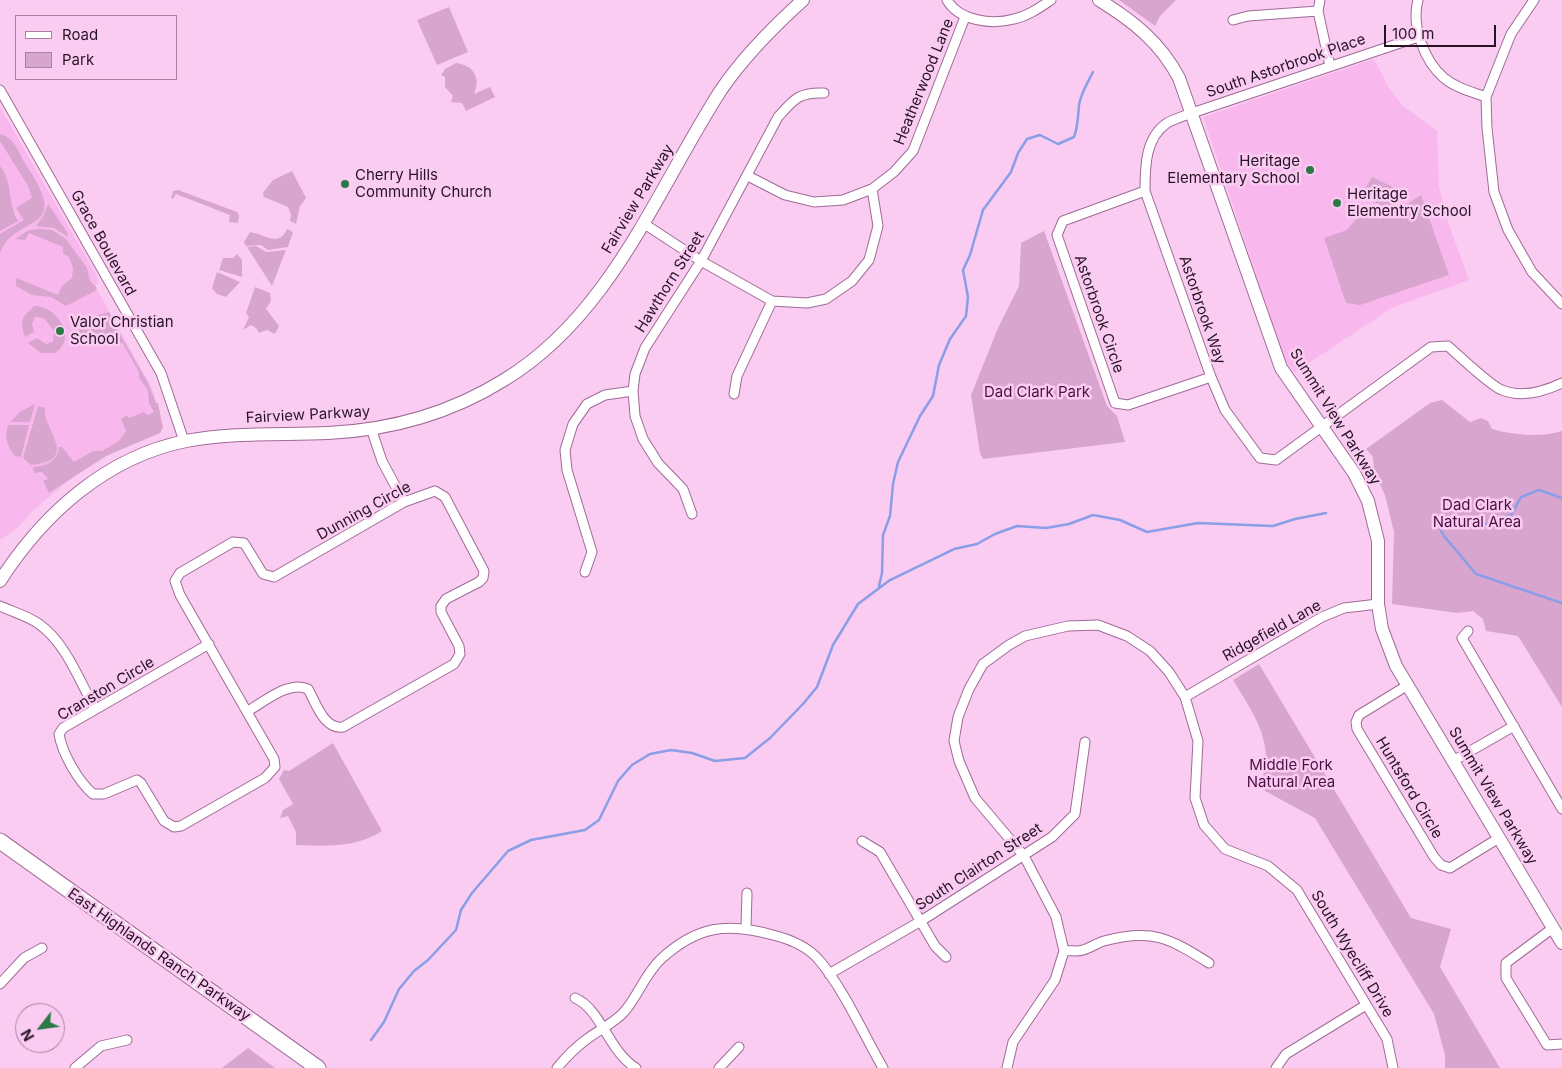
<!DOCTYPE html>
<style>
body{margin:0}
#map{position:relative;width:1562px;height:1068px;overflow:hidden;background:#fbccf2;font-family:Inter,sans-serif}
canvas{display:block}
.legend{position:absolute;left:15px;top:15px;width:162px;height:65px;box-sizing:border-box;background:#fbccf2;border:1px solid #a782a0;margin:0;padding:6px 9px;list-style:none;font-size:15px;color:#281325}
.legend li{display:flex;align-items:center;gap:10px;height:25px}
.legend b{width:25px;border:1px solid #a782a0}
.north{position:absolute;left:15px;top:1003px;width:50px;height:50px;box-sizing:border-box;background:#fbccf2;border:1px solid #a782a0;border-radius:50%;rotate:240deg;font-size:14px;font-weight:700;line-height:20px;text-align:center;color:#281325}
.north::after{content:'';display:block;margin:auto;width:18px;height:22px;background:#2c7948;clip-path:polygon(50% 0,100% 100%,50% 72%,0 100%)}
.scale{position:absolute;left:1384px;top:25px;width:112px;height:22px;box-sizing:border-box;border:2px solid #281325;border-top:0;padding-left:6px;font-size:15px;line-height:18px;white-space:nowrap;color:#281325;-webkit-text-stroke:4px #fbccf2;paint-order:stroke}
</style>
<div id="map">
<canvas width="1562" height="1068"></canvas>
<ul class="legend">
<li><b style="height:6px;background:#fff"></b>Road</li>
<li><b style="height:14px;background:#d8a5cf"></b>Park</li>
</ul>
<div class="north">N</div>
<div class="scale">100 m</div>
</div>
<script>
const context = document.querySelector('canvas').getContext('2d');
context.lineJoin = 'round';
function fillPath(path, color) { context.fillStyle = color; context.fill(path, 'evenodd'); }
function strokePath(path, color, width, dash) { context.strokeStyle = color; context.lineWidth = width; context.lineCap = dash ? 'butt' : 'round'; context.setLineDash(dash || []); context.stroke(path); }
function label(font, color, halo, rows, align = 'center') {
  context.font = font + ' Inter,sans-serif'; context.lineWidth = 5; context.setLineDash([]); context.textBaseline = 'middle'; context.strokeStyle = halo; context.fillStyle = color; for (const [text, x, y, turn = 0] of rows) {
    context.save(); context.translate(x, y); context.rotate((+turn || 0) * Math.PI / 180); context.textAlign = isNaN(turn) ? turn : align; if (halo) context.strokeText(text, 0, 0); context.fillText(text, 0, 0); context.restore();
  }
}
fillPath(new Path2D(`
 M1374 59 1388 86 1402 105 1437 131 1439 186 1447 219 1469 280 1392 308 1294 373 1284 358 1203 117Z
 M0 107 96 274 98 283 95 286 152 388 163 426 160 433 119 449 74 476 35 509 17 528 0 540Z`), '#f9b8ed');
fillPath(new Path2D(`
 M1119 0H1176L1160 16 1155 26Z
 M449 7 468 52 437 65 417 20Z
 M456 63C474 65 481 78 474 94L490 87 495 97 466 111 462 103 451 102 453 96 445 87V77L441 75 445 69Z
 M0 134C16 138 18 153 26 165 74 236 16 212 0 253V234L24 220 16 208 32 198 28 186 0 141Z
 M0 166C14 185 7 202 18 221L0 231Z
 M292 171 306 198 300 206 296 224 290 221 291 215 288 207 264 197 263 193 273 180Z
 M1372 177 1405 193 1392 211 1361 195Z
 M178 190 237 212 239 216 238 223 229 222 230 215 176 194 173 199 171 198 173 191Z
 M1421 195 1449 275 1360 305 1346 303 1324 238 1347 230 1364 209 1393 213Z
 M48 204 67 232 68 237 54 228 36 226 44 215Z
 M40 229 52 230 66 239 87 268 90 281 97 288 95 291 66 306 51 297 32 295 16 286V278L58 295 62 286 72 278 73 268 69 257 63 254V247L29 233 25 240 15 239 29 230Z
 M287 229 293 232 288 247 268 250 261 245 246 246 244 242 250 232C264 234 279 248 287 229Z
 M1044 231 1107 406 1117 416 1125 442 983 459 980 453 971 395 998 328 1019 286 1021 243Z
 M256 246 266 252 286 250 272 286 247 247Z
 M237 254 242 260V277L219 270 223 258H233Z
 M217 272 240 282 226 297 217 294 212 288Z
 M255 287 270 293 271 301 266 309 279 326 275 334 267 330 259 333 256 328 251 325 243 330 249 317 246 313Z
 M34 306C56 305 79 338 55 353H41L28 343 37 338 46 344 53 342 54 331 44 318 35 317 32 324 34 332 25 337C18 317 25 316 34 306Z
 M109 312 113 322 148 383 156 403H158L163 428 160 433 106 456 49 493 43 481 48 479 42 472 34 473 33 467C46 466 57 462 59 447H62L74 462 93 451H102L119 441 126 431 121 419 127 415 129 418 144 412 148 415 154 412 149 403 148 390 139 378V372L122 342 116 345 113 339 88 340 87 344 82 345 79 330 81 324 98 315Z
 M1442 400 1470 422 1481 418 1488 421 1492 429C1514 435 1540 438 1562 431V707L1518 636 1486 631 1483 619 1473 611 1457 613 1392 604 1394 532 1385 495 1374 472 1373 457 1366 449 1430 403Z
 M35 404 30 422H10L21 411Z
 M38 406 45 408C42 430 82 460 31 465L23 458Z
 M8 425H29L21 457 15 456C7 446 4 437 8 425Z
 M1259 664 1411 918 1451 929 1440 967 1500 1068H1445V1055L1434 1014 1315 818 1265 791C1260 778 1266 769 1266 756 1265 728 1247 703 1233 680Z
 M333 743 382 831C355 848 327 846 296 845V832L288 816 280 818 283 810 293 804 279 779 284 770 289 771Z
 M248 1048 275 1068H222Z`), '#d8a5cf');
strokePath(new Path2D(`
 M1433 516 1444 536 1476 574 1562 603
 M1433 516 1449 517 1483 525 1511 515 1521 497 1539 490 1562 498
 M879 586 882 573 883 535 890 516 893 484 898 462 920 416 933 396 939 365 950 339 966 316 968 297 963 270 970 255 983 210 1011 172 1018 153 1027 139 1040 135 1058 144 1074 137C1078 126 1078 117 1079 105 1081 93 1088 82 1093 72
 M371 1040 384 1022 399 989 414 971 428 960 456 930 461 910 472 893 508 851 531 840 585 830 599 820 618 781 632 765 650 754 671 750 692 753 715 761 745 758 770 738 803 704 817 687 833 645 858 604 890 580 954 549 977 544 995 534 1017 526 1046 528 1069 524 1093 515 1120 520 1147 532 1198 523 1273 526 1295 519 1326 513`), '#8a9de7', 2.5);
const street = new Path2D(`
 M947 0C959 21 992 25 1014 19 1028 16 1039 8 1051 0
 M1320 0 1318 11 1330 66
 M1418 0C1411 25 1424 61 1444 78 1456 88 1472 92 1486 97
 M1534 0 1511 34 1486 97 1487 128 1494 192 1508 230 1532 272 1562 304
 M1233 20 1248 16 1318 11
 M1418 37 1192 113C1184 116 1174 119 1167 123 1145 138 1145 167 1145 191L1211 377 1225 410 1260 458 1276 460 1431 347 1448 346C1458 355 1492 387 1502 390 1521 398 1545 391 1562 383
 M0 90 161 373 184 441
 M748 176 785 195 814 202 843 200 872 189 894 172 913 151 965 17
 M1145 191 1063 221 1057 235 1115 403 1128 405 1211 377
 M643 223 701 261 772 301 807 303 826 299 852 281 869 260 878 226 872 189
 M734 394 737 376 772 301
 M371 428 382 461 404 502
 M692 514 683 489 658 463 643 439 635 416 633 391 635 374 645 348 701 261 778 117C794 99 799 92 824 93
 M585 572 592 552 567 470 565 450 573 424 587 404 605 395 633 391
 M0 606C13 612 28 616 39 624 66 643 80 682 95 709
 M1468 631 1462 638 1562 809
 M209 644 63 728 59 734C62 753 78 781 93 794H104L137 780 141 783 164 821 174 827 181 826 265 778 275 767 274 759 180 595 175 581 180 573 233 542 244 543 263 574 274 577 404 502 435 491 445 497 484 571 483 578 479 582 446 599 441 606V612L459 646 460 654 454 664 343 727C324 730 316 703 308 689 289 680 264 702 248 711
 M1408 685 1359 715 1356 722 1357 729 1434 857 1441 865 1450 868 1499 838
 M1185 697 1322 617 1344 608 1378 604
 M1453 761 1514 726
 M862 841 880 852 935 946 946 957
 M746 927 747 893
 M1553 928 1506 963V978L1547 1045 1562 1044
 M1064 951C1070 950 1077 952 1083 950 1090 948 1097 943 1104 941 1152 928 1169 938 1209 963
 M829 974 921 921 1052 837 1075 814 1085 742
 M0 984 24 958 42 948
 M575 998C601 1009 609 1052 636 1068
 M75 1068 101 1046 127 1040
 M557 1068C566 1057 576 1047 587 1039 599 1030 614 1023 624 1012 638 996 645 974 661 959 697 926 727 922 773 935 789 939 808 947 819 960 843 988 864 1035 883 1068
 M719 1068 739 1047
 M1007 1068 1013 1042 1055 980 1064 951 1056 917 1024 856 975 798 959 761 954 741 958 717 969 689 983 664 1009 645 1025 636 1068 626 1098 625 1127 636 1150 651 1169 672 1185 697 1198 741 1195 798 1204 825 1225 849 1268 866 1297 890 1387 1039 1393 1068
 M1276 1068 1286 1054 1366 1005`);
const secondary = new Path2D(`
 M1099 0C1133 21 1160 42 1179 78L1281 368 1354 473 1368 501 1378 541V604L1382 629 1396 666 1562 943
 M0 581C43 514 106 457 186 441 232 432 281 435 328 433 391 430 451 413 504 380 611 315 656 191 721 90 744 56 772 28 803 0`);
const primary = new Path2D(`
 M0 841 318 1068`);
strokePath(street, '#9f6a96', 11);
strokePath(secondary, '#9f6a96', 14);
strokePath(primary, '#9f6a96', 17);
strokePath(street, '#fff', 9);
strokePath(secondary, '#fff', 12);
strokePath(primary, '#fff', 15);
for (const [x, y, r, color] of [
 [1310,170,5,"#2c7948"],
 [345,184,5,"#2c7948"],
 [1337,203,5,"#2c7948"],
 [60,331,5,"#2c7948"]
]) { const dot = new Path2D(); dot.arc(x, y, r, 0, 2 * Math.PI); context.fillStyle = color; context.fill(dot); strokePath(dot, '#fbccf2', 2); }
label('15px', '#281325', '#fbccf2', [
 ["South Astorbrook Place",1286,66,-19],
 ["Heatherwood Lane",924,82,-68],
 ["Fairview Parkway",638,199,-59],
 ["Grace Boulevard",103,243,61],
 ["Hawthorn Street",670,282,-58],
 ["Astorbrook Way",1202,310,71],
 ["Astorbrook Circle",1099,314,71],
 ["Fairview Parkway",308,415,-3],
 ["Summit View Parkway",1335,417,58],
 ["Dunning Circle",364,511,-29],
 ["Ridgefield Lane",1272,631,-29],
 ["Cranston Circle",106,689,-31],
 ["Huntsford Circle",1409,788,59],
 ["Summit View Parkway",1493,796,59],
 ["South Clairton Street",979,867,-33],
 ["South Wyecliff Drive",1352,954,59],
 ["East Highlands Ranch Parkway",159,955,35]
]);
label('15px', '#281325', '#fbccf2', [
 ["Heritage",1300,161,"right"],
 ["Elementary School",1300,178,"right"],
 ["Cherry Hills",355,175],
 ["Community Church",355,192],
 ["Heritage",1347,194],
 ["Elementry School",1347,211],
 ["Valor Christian",70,322],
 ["School",70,339]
], 'left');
label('15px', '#4c0f45', '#fbccf2', [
 ["Dad Clark Park",1037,392],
 ["Dad Clark",1477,505],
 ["Natural Area",1477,522],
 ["Middle Fork",1291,765],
 ["Natural Area",1291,782]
]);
</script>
